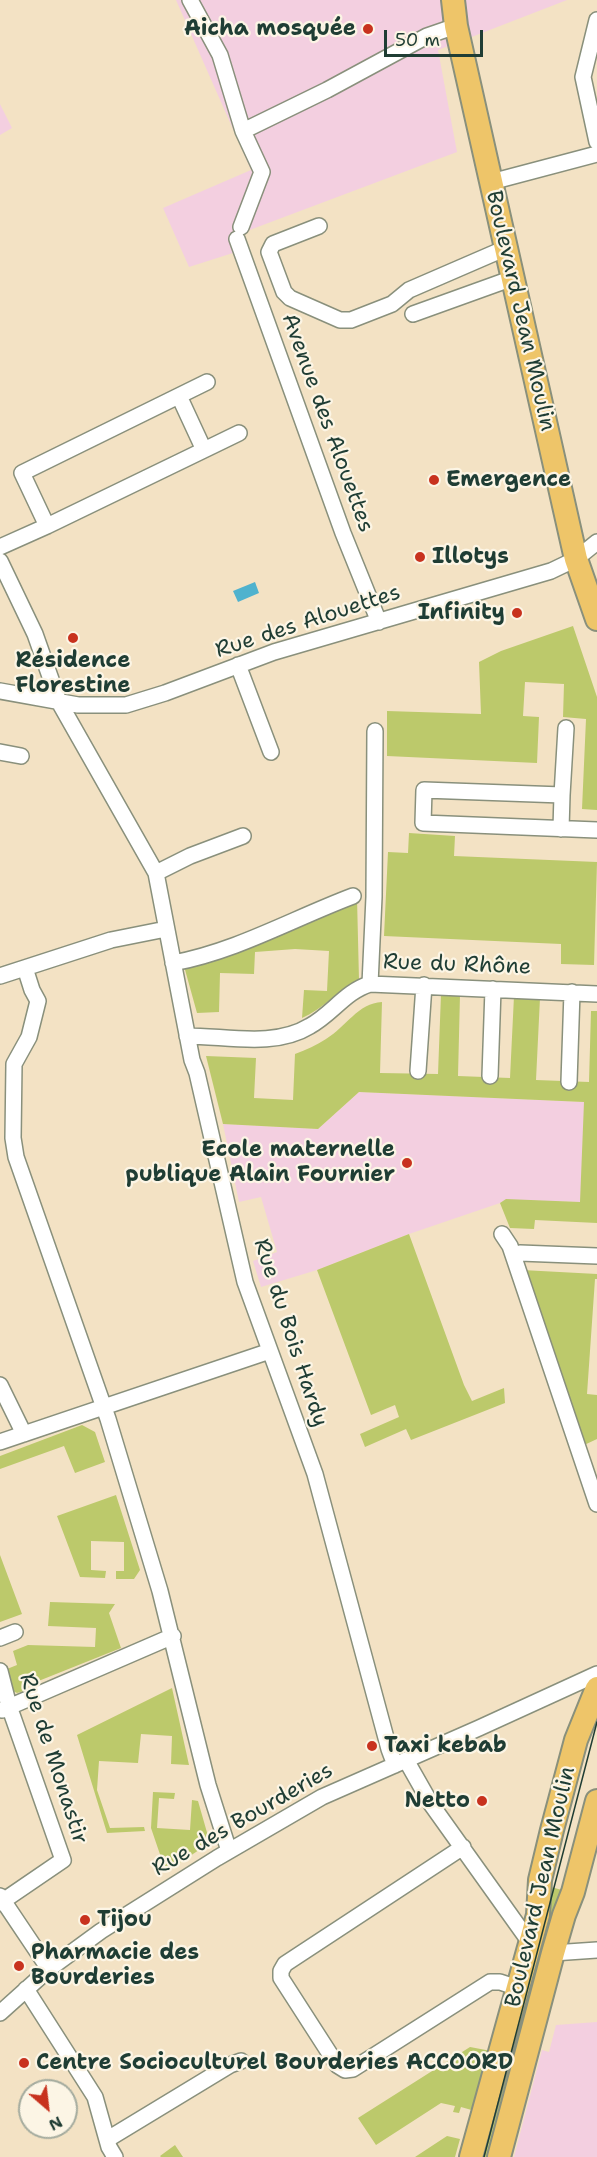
<!DOCTYPE html>
<meta charset="utf-8">
<style>
body{margin:0}
#map{position:relative;width:597px;height:2157px;overflow:hidden;background:#f3e2c4;font-family:"Shantell Sans",sans-serif}
canvas{display:block}
.north{position:absolute;left:18px;top:2079px;width:60px;height:60px;box-sizing:border-box;background:#fcf5e5;border:2px solid #a4ab9e;border-radius:50%;rotate:152deg;font-size:16px;font-weight:700;line-height:24px;text-align:center;color:#1f3d34}
.north::after{content:'';display:block;margin:auto;width:21px;height:27px;background:#c8321e;clip-path:polygon(50% 0,100% 100%,50% 72%,0 100%)}
.scale{position:absolute;left:384px;top:30px;width:99px;height:27px;box-sizing:border-box;border:3px solid #1f3d34;border-top:0;padding-left:8px;font-size:18px;line-height:21px;white-space:nowrap;color:#1f3d34;-webkit-text-stroke:4px #fcf5e5;paint-order:stroke}
</style>
<div id="map">
<canvas width="597" height="2157"></canvas>
<div class="north">N</div>
<div class="scale">50 m</div>
</div>
<script>
const context = document.querySelector('canvas').getContext('2d');
context.lineJoin = 'round';
function fillPath(path, color) { context.fillStyle = color; context.fill(path, 'evenodd'); }
function strokePath(path, color, width, dash) { context.strokeStyle = color; context.lineWidth = width; context.lineCap = dash ? 'butt' : 'round'; context.setLineDash(dash || []); context.stroke(path); }
function label(font, color, halo, rows, align = 'center') {
  context.font = font + ' "Shantell Sans",sans-serif'; context.lineWidth = 4.5; context.setLineDash([]); context.textBaseline = 'middle'; context.strokeStyle = halo; context.fillStyle = color; for (const [text, x, y, turn = 0] of rows) {
    context.save(); context.translate(x, y); context.rotate((+turn || 0) * Math.PI / 180); context.textAlign = isNaN(turn) ? turn : align; if (halo) context.strokeText(text, 0, 0); context.fillText(text, 0, 0); context.restore();
  }
}
fillPath(new Path2D(`
 M176 0H567L438 50 457 152 231 237 236 252 189 267 163 208 251 170Z
 M0 104 12 128 0 135Z
 M359 1092 585 1102 581 1202 506 1200 500 1203 409 1234 317 1270 261 1287 253 1261 277 1252 261 1197 239 1202 223 1124 318 1129Z
 M597 2022V2157H514L542 2050 549 2052 556 2025Z`), '#f3cfe0');
fillPath(new Path2D(`
 M573 626 597 697V810L582 809 586 719 563 717 564 684 525 682 523 716 539 717 537 763 387 756V711L481 714 479 662 501 651Z
 M409 833 455 836 454 856 597 862 594 965 561 964V944L384 936 388 852 408 853Z
 M357 898 359 980C338 990 323 1009 302 1018L304 990 327 991 329 951 295 949 255 952 254 974 220 973 219 1012 197 1013 184 966Z
 M441 994 460 995 458 1076 510 1078 514 996 540 998 536 1080 589 1082 591 1011H597V1223L535 1220 534 1229 510 1228 500 1203 506 1199 580 1202 584 1102 359 1092 318 1129 223 1124 206 1056 256 1058 254 1098 293 1100 295 1054C306 1050 317 1045 326 1039 346 1027 358 1003 382 1002L380 1073 438 1074Z
 M409 1234 464 1385 472 1401 504 1388 505 1403 411 1440 406 1429 365 1447 360 1434 399 1417 395 1405 371 1415 317 1270Z
 M522 1270 597 1274V1279H595L587 1394 597 1395V1439L582 1446Z
 M82 1425 95 1432 105 1462 75 1473 64 1446 0 1469V1456Z
 M116 1495 140 1570 134 1579H116V1571H124V1542L91 1541V1570L106 1571 105 1578 80 1577 57 1516Z
 M0 1555 22 1614 0 1622Z
 M50 1602 115 1604 109 1613 121 1648 26 1686 27 1690 17 1693 13 1691 7 1669 17 1665 13 1651 28 1645 95 1647 96 1628 48 1626Z
 M172 1688 189 1765 171 1764 172 1736 141 1734 138 1763 99 1761 97 1790 110 1828 144 1827 145 1831 107 1833 77 1735Z
 M153 1792 175 1793 174 1799 159 1798 157 1828 190 1830 192 1800 198 1801 208 1836 202 1848 166 1872 151 1828Z
 M544 1885 569 1892 527 2029 514 2026Z
 M509 2043 522 2047 494 2157H480Z
 M470 2047 491 2051 475 2111 461 2107 459 2113 453 2112 455 2106 441 2103 376 2145 358 2118Z
 M447 2136 460 2139 455 2157H415Z
 M175 2145 183 2157H161L160 2156Z`), '#bcc96b');
fillPath(new Path2D(`
 M255 582 259 593 238 602 233 591Z`), '#4fb2ce');
const minor = new Path2D(`
 M190 0 220 55 243 131 262 172 241 227
 M597 20 583 77 597 142
 M243 131 327 90 427 36 456 26
 M491 182 597 154
 M319 226 273 244 269 252 284 292 290 298 340 320H351L392 304 409 290 506 248
 M237 239 343 533 379 622
 M413 314 513 278
 M204 450 239 433
 M47 526 22 473 207 382
 M0 547 47 526 204 450 179 396
 M0 561 35 634 59 702 156 873 192 1060 197 1073 245 1282 315 1474 389 1749 395 1765
 M238 665 271 752
 M0 691 78 705H126L165 693 274 652 551 571 576 559 597 542
 M566 728 562 795 424 790 423 823 597 830
 M0 752 21 756
 M561 829 562 795
 M156 873 190 856 243 836
 M173 963C237 951 292 919 353 896
 M25 968 32 990 38 1001 29 1037 14 1064 13 1138 16 1157 108 1419 160 1591 208 1785 229 1851
 M0 976 111 940 166 929
 M370 984 374 897 375 731
 M187 1036C227 1036 274 1048 310 1026 332 1014 346 991 370 984L597 994
 M418 1071 424 985
 M490 1076 493 989
 M569 1082 572 992
 M502 1234 510 1246 597 1504
 M520 1253 597 1256
 M0 1385 24 1434
 M0 1442 270 1351
 M0 1638 15 1632
 M0 1671 9 1706 63 1860 0 1903
 M2 1710 173 1636
 M406 1760 431 1804 526 1937 532 1940
 M463 1847 285 1964 281 1971V1978L337 2065 345 2070 353 2069 490 1982H500L518 1988
 M0 1896 49 1969
 M553 1953 597 1950
 M26 1989 95 2097 109 2147 115 2157
 M0 2013 49 1969 101 1931 217 1858 322 1797 479 1728 597 1674
 M108 2139 230 2065 241 2061`);
const primary = new Path2D(`
 M453 0 456 26 576 559 597 619
 M471 2157 538 1915 540 1880 552 1830 576 1740 597 1688
 M499 2157 553 1953 564 1915 573 1892 597 1801`);
strokePath(minor, '#89907c', 18);
strokePath(primary, '#89907c', 26);
strokePath(minor, '#fff', 15);
strokePath(primary, '#eec569', 22);
strokePath(new Path2D(`
 M484 2157 597 1722`), '#1f3d34', 1.5);
for (const [x, y, r, color] of [
 [368,29,6,"#c8321e"],
 [434,480,6,"#c8321e"],
 [420,557,6,"#c8321e"],
 [517,613,6,"#c8321e"],
 [73,638,6,"#c8321e"],
 [407,1163,6,"#c8321e"],
 [372,1746,6,"#c8321e"],
 [482,1801,6,"#c8321e"],
 [85,1920,6,"#c8321e"],
 [19,1966,6,"#c8321e"],
 [24,2063,6,"#c8321e"]
]) { const dot = new Path2D(); dot.arc(x, y, r, 0, 2 * Math.PI); context.fillStyle = color; context.fill(dot); strokePath(dot, '#fcf5e5', 2); }
label('bold 22px', '#1f3d34', '#fcf5e5', [
 ["Aicha mosquée",356,29,"right"],
 ["Emergence",446,480],
 ["Illotys",432,557],
 ["Infinity",505,613,"right"],
 ["Résidence",73,661,"center"],
 ["Florestine",73,686,"center"],
 ["Ecole maternelle",395,1150,"right"],
 ["publique Alain Fournier",395,1175,"right"],
 ["Taxi kebab",384,1746],
 ["Netto",470,1801,"right"],
 ["Tijou",97,1920],
 ["Pharmacie des",31,1953],
 ["Bourderies",31,1978],
 ["Centre Socioculturel Bourderies ACCOORD",36,2063]
], 'left');
label('22px', '#1f3d34', '#fcf5e5', [
 ["Boulevard Jean Moulin",520,311,77],
 ["Avenue des Alouettes",327,423,70],
 ["Rue des Alouettes",308,622,-18],
 ["Rue du Rhône",457,965,2],
 ["Rue du Bois Hardy",290,1333,72],
 ["Rue de Monastir",53,1759,72],
 ["Rue des Bourderies",243,1820,-30],
 ["Boulevard Jean Moulin",541,1887,-77]
]);
</script>
